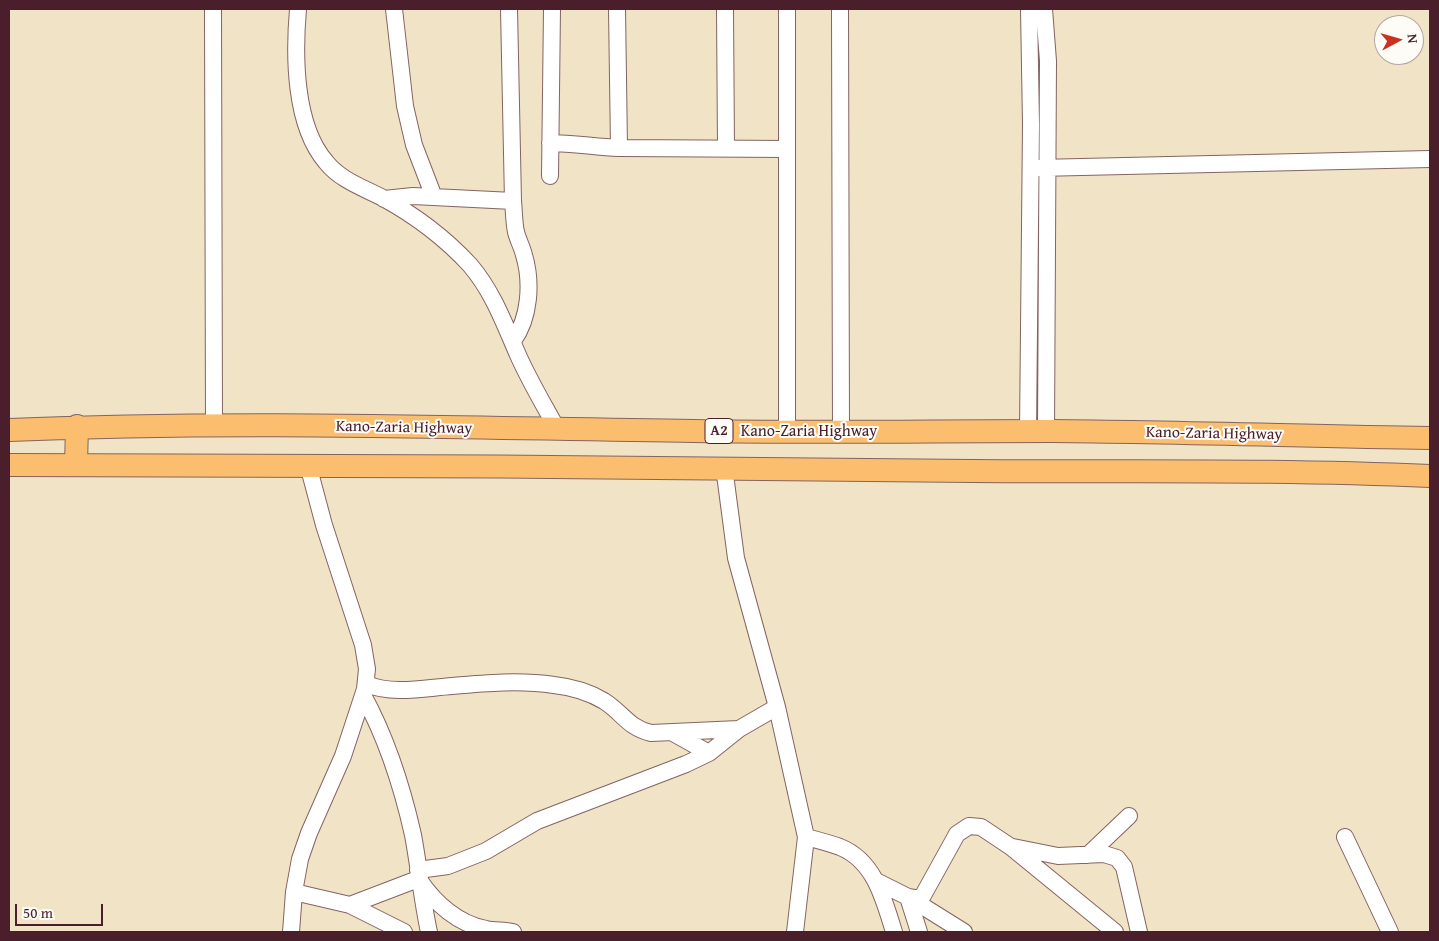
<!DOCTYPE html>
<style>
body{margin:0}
#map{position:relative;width:1439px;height:941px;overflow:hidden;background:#f1e3c6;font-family:"Gentium Book Plus",serif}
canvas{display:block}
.frame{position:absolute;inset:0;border:10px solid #4a1f2b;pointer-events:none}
.north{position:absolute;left:1374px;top:15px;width:50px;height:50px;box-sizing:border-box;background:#fdfcf7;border:1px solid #b5a4a5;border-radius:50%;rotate:84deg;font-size:14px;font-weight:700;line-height:20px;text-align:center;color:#4a1f2b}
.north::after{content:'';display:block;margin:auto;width:18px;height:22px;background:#c8321e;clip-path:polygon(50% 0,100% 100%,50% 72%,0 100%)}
.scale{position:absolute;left:15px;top:904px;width:88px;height:22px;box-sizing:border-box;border:2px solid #4a1f2b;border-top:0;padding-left:6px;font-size:15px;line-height:18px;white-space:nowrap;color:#4a1f2b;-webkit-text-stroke:4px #fdfcf7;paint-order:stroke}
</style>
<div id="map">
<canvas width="1439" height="941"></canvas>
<div class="frame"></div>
<div class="north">N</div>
<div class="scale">50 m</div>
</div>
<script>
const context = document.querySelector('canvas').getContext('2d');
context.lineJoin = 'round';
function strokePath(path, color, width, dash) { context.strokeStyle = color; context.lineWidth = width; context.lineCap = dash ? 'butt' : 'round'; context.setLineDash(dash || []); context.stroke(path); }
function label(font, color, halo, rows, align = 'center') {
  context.font = font + ' "Gentium Book Plus",serif'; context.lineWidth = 4; context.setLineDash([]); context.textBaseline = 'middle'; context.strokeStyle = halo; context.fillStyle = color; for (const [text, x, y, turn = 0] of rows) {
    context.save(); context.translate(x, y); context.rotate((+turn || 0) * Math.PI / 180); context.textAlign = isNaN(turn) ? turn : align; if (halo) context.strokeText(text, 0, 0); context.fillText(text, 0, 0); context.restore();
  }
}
const minor = new Path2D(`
 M213 9 214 423
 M298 9C294 55 294 125 326 162 340 180 364 188 383 198 416 216 445 238 470 265 493 292 504 323 518 355 529 380 544 405 557 429
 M394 9 405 106 414 145 434 197
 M509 9 513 201C514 211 514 223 516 232 518 240 522 247 524 255 532 282 530 318 513 341
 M617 9 619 148
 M725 9 726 148
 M787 9V431
 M840 9 841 431
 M1044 9 1048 61 1046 431
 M550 143C573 143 595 147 619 148L787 149
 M1038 168 1430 159
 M550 176 552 9
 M384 199 413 196 513 201
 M1028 431 1031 124 1029 9
 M724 467 736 558 777 707 806 837 795 932
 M366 684C393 695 424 688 452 686 486 683 520 680 554 685 572 687 589 692 604 701 623 713 627 727 651 733L739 729
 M363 695C387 739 402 786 413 835 419 867 422 900 429 932
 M673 733 709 753
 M806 837C817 840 829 843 840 847 875 861 884 900 894 932
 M1345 837 1390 932
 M1013 847 1058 856 1104 854 1117 858 1124 867 1139 932
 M1088 855 1129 816
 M418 870 448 866 486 851 537 821 686 764 709 753 739 729 777 707
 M420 881C435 903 458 924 486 929 495 931 504 930 513 932
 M878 882 908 897 921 899 957 834 969 826 981 827 1011 847 1115 932
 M294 892 350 905 404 932
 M908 897 964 932
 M908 897 919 932
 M350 905 418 879
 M291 932 294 892 300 859 309 833 343 756 365 689 367 669 363 645 324 525 308 465`);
const highway = new Path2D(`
 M9 430C237 420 466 428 694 431 813 433 933 431 1052 431 1178 432 1304 436 1430 438
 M9 465C330 464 652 468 973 471 1126 472 1278 469 1430 476
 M76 465 77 426`);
strokePath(minor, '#846461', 18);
strokePath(highway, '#846461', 24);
strokePath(minor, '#fff', 16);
strokePath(highway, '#fabe6e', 22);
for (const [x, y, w] of [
 [719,431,28]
]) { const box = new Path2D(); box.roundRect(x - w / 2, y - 12.5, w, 25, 4); context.fillStyle = '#fdfcf7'; context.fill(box); strokePath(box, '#4a1f2b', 1); }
label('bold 15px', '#4a1f2b', null, [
 ["A2",719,431]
]);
label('16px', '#4a1f2b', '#fdfcf7', [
 ["Kano-Zaria Highway",404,428,1],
 ["Kano-Zaria Highway",809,432],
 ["Kano-Zaria Highway",1214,434,1]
]);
</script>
